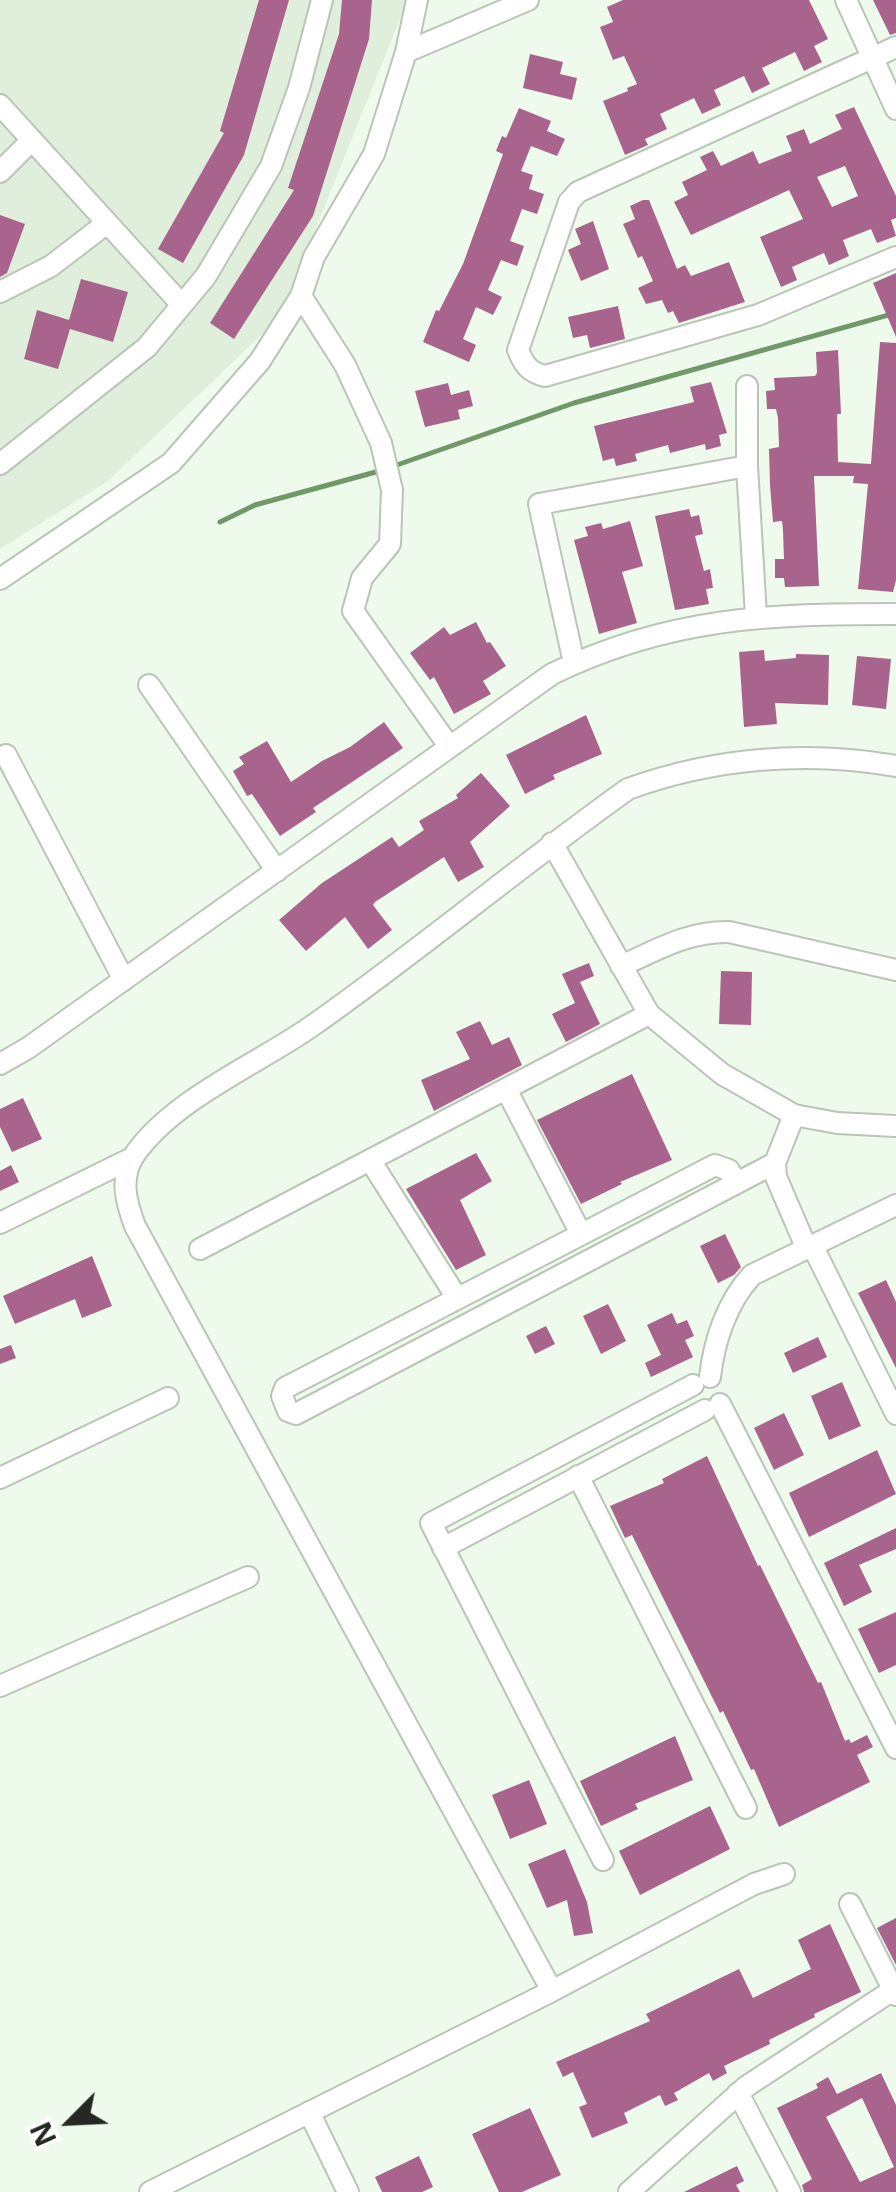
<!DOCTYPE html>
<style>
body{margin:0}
#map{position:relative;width:896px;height:2192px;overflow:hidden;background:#eefaec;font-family:"Open Sans",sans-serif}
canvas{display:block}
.north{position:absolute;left:20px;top:2072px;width:100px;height:100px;-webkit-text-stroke:8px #fff;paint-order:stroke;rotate:246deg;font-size:28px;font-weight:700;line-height:40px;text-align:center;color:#232822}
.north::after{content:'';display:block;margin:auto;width:35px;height:45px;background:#232822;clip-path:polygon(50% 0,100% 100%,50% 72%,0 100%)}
</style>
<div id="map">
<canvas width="896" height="2192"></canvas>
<div class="north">N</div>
</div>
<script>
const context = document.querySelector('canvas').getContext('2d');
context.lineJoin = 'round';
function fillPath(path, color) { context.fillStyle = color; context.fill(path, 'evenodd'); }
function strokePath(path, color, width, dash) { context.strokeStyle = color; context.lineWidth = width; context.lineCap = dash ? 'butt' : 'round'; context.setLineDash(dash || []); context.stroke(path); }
fillPath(new Path2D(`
 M0 0H406V4L280 317 108 481 0 549Z`), '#dfefdb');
strokePath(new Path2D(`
 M394 466 574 403 896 313
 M220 522 255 505 383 470`), '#729769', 5);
fillPath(new Path2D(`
 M259 0H289L244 155 183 263 158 249 224 133 220 131Z
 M342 0H372L369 39 313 216 234 339 210 323 294 190 288 188 339 34Z
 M623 0H809L828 39 814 46 822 62 804 71 795 52 762 68 770 84 752 93 744 76 714 90 721 105 702 114 694 98 660 114 667 129 645 139 648 145 625 155 603 101 628 91 627 88 637 84 624 56 613 60 600 27 613 22 607 7Z
 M873 0H896V33L890 35Z
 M530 54 563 62 560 74 577 78 572 100 523 88Z
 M854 107 896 196V218L891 220 896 236 877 243 871 229 843 240 849 256 829 265 824 253 792 267 797 280 781 287 760 237 803 219 789 190 691 235 674 202 688 195 682 182 707 170 700 157 713 151 721 166 753 151 759 164 792 151 786 136 804 129 810 144 842 129 835 115ZM845 166 858 196 832 207 817 177Z
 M519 108 551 121 547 131 565 139 557 156 531 146 521 171 533 175 529 189 544 194 537 214 522 209 510 241 524 246 517 266 501 260 488 290 502 297 493 315 476 307 463 339 476 345 469 362 423 342 436 310 439 311 463 264 503 154 496 151 502 136 506 138Z
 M643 200H649L677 269 685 265 691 276 729 262 745 302 679 323 673 311 668 313 662 300 646 304 638 288 653 281 642 256 638 258 623 224 635 219 630 206Z
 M0 215 25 224 7 273 0 277Z
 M593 221 609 269 581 281 568 250 581 244 575 229Z
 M896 273V337L873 283Z
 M81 279 128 292 113 342 70 329 58 369 24 359 37 310 69 320Z
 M618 306 625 339 590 348 587 335 573 338 568 317Z
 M880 342 896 343V580L893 592 858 589 868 484 853 483 854 476H814L819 586 785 587 784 578H775V559H784L783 530 782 521 773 522 770 485 769 449 779 447 778 418 776 409H767L766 391 775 390 774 378 815 376 817 373 816 352 838 350 841 414H837L838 462 871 464Z
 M711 382 727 433 719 435 721 446 706 450 705 444 670 453 668 445 635 454 637 461 616 466 614 458 603 461 594 426 694 402 690 387Z
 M448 383 451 395 469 390 473 406 458 410 460 419 425 427 415 391Z
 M689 509 691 517 699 515 703 534 695 536 704 571 710 569 713 588 706 589 709 604 675 610 655 516Z
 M630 521 643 566 622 572 637 623 599 634 574 540 588 536 585 527 601 523 603 529Z
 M476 622 487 643 490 642 506 666 483 681 491 694 454 714 434 677 430 680 410 653 444 627 450 635Z
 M764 650 765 661 796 658V654L829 655 828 705 775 703 777 724 744 727 739 652Z
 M857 656 891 659 886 709 852 705Z
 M586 715 602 754 553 775 555 779 525 794 506 755Z
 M384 722 403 748 313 808 316 812 280 836 252 794 247 796 233 771 244 764 239 757 267 741 291 782 322 761 350 747Z
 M481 773 510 806 470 842 484 867 458 882 444 857 375 902 373 905 392 930 368 949 345 917 306 951 279 920 322 883 392 837 399 847 424 830 419 821 458 798 456 795Z
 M589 963 594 976 580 982 600 1024 566 1042 552 1014 575 1003 562 974Z
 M721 971 752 972 751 1025 719 1024Z
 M480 1021 492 1045 509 1037 522 1065 434 1111 421 1080 470 1059 456 1032Z
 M632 1074 672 1160 620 1182 622 1184 581 1204 537 1120Z
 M23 1098 42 1139 12 1152 0 1127V1109Z
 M476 1153 492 1181 460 1200 486 1255 456 1270 406 1189Z
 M11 1165 19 1182 0 1191V1171Z
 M725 1234 741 1267 734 1275 718 1283 700 1246Z
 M92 1256 112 1306 82 1318 75 1299 15 1324 3 1296Z
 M886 1280 896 1302V1368L858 1293Z
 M608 1304 626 1341 601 1354 583 1316Z
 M672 1313 677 1324 687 1320 694 1336 685 1340 693 1357 651 1377 645 1363 661 1355 647 1325Z
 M546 1326 555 1344 535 1354 526 1336Z
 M818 1337 827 1357 793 1373 784 1353Z
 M11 1345 16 1358 0 1364V1349Z
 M842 1382 861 1426 829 1440 811 1396Z
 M784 1413 804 1455 774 1470 754 1428Z
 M877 1450 896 1494 809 1537 789 1493Z
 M707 1456 758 1566 760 1565 818 1683 821 1682 845 1741 849 1739 851 1743 867 1735 873 1747 857 1755 870 1782 779 1827 754 1769 751 1770 723 1711 720 1713 632 1535 625 1538 610 1506 664 1483 662 1479Z
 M896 1528V1549L859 1565 872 1592 844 1606 824 1563Z
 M896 1612V1665L879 1673 858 1629Z
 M675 1736 693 1780 635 1804 638 1809 601 1826 580 1781Z
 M529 1780 547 1824 510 1839 492 1795Z
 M710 1806 730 1849 640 1895 619 1851Z
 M565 1849 587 1902 593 1933 574 1936 567 1900 547 1908 528 1864Z
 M896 1918V1965L877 1928Z
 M830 1924 861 1992 814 2014 815 2017 769 2040 770 2044 724 2066 727 2073 713 2081 709 2073 674 2093 678 2100 665 2106 660 2095 624 2113 628 2123 592 2138 579 2107 587 2104 573 2072 563 2077 556 2062 650 2021 646 2014 739 1969 753 1998 811 1969 798 1940Z
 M881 2073 896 2105V2192H804L802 2185 812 2179 777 2108 818 2088 816 2084 828 2077 837 2094ZM862 2098 894 2167 860 2182 826 2117Z
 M530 2108 561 2175 522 2192H499L472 2134Z
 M419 2156 433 2187 422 2192H382L375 2177Z
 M737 2166 744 2181 736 2185 740 2192H684Z`), '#a8648c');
const minor = new Path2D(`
 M846 0 896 109
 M896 47 578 192 569 202 518 350C524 365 529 372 545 376L758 315 896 257
 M406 52 528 0
 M0 105 182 305
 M0 172 32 140
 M0 292 51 266 107 223
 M301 296 345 365 381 443 392 490 390 544 362 578 353 611 449 746
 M747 386V466L756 616
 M0 464 147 347 206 276 271 166 299 88 322 0
 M0 579 171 463 260 361 301 296 314 257 374 154 406 52 417 0
 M574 663 539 504 747 466
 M149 685 277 871
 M6 755 124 980
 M552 843 649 1014 722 1074 794 1115 837 1123 896 1126
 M621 966C657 950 688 931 729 932L896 970
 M0 1064 28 1048 552 674C669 617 769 614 896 614
 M506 1089 581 1234
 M794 1115 775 1163 776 1177 807 1249
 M370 1160 457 1298
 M736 1183 729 1170 715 1165 285 1388 282 1396 288 1411 296 1414 775 1163
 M0 1223 132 1158
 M813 1247 896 1414
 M200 1249 649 1014
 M710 1377C714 1341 727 1302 752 1275L896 1205
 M720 1404 896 1748
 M578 1476 746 1808
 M0 1478 168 1398
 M443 1548 705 1410
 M0 1686 248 1577
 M603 1860 431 1523 693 1385
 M850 1904 896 1995
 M552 1991 135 1226C126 1202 119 1178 135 1154 175 1098 256 1065 312 1026 420 950 521 865 628 789 713 758 807 750 896 766
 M738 2093 790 2192
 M309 2112 348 2192
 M150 2192 552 1991 754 1884 784 1874
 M629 2192 747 2086 896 1988`);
strokePath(minor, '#bac5b7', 24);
strokePath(minor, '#fff', 20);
</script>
